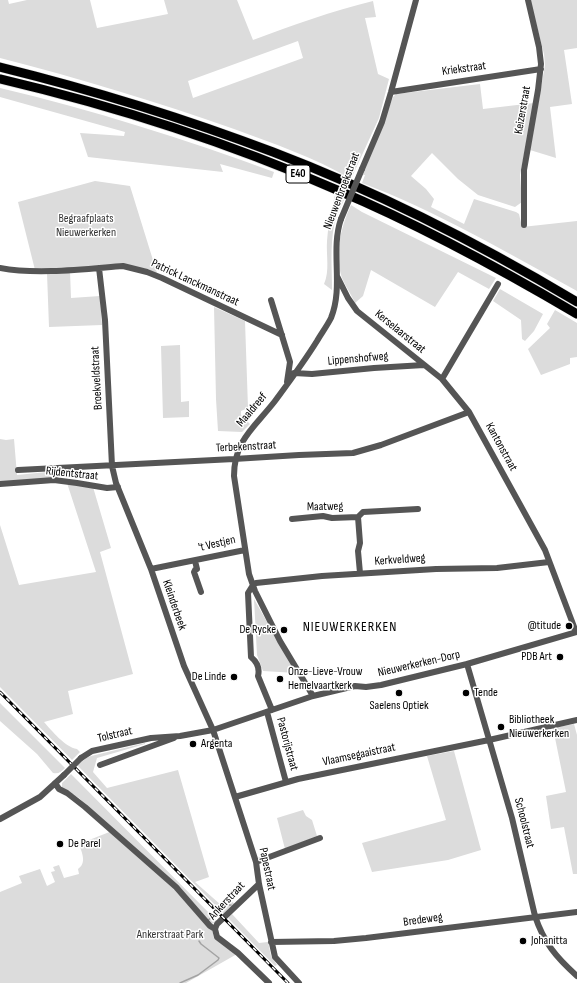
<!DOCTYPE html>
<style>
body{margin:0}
canvas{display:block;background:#fff}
</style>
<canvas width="577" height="983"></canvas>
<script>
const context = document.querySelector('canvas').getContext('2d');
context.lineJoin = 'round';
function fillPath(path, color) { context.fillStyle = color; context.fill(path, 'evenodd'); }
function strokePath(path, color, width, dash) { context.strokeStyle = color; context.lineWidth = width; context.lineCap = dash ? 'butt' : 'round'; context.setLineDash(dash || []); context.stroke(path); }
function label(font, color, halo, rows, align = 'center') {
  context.font = font + ' "Sofia Sans Condensed",sans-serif'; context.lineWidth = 3; context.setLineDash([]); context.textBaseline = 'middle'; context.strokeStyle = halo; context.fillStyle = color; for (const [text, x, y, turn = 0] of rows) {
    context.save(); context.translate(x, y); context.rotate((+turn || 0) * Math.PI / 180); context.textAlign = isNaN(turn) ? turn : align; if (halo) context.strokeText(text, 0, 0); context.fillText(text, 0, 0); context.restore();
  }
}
fillPath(new Path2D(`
 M0 0H8L9 4 27 0H90L97 28 168 14 164 0H237L253 40C293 25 332 11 373 1L376 17 365 18 378 74 389 79 379 118 351 179C314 157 274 144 234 129 157 102 79 78 0 58ZM298 41 303 58 193 98 188 81Z
 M530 0H577V48L564 50 572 104 550 107 556 158 530 150 545 65 544 54Z
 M480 84 483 109 534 103 520 175 522 202 515 207 478 195 458 179 432 153 411 176 426 189 434 199 431 207 464 224 474 199 516 212 519 214 522 227 577 221V291C508 253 436 211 362 183L365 175H363L393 97 396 94Z
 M0 88C93 110 185 139 274 172L272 178 220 164 223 172 88 157 80 133 124 136 125 132 0 97Z
 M95 181 130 186 157 273 143 268 35 270 18 202Z
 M335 195 344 200C340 208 336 217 334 226 330 247 332 269 332 290L324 284C330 271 326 255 327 241 328 225 331 211 335 195Z
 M351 205 362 212 496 278 489 289 458 272 435 307 371 270 363 296 355 303C351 294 344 284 341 275 335 251 341 227 351 205Z
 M70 271 71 298 100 296 102 325 49 327 47 273Z
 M500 289 543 314 534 331 525 341 522 339 521 320 493 301Z
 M214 307 245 321 248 408 241 411V415L250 424 242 432 218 431 216 399Z
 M555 310 577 323V357L570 358V364L541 375 528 349 550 328 547 324Z
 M180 345 181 402 189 401V417L163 418 161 346Z
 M0 439 6 440 14 439 17 475 57 471V479L0 483Z
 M67 483 93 487 111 548 100 552 133 674 68 691 73 714 44 722C52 731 65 747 77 749L80 752 72 760 0 687V525L19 585 96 572Z
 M254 599 296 673 263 671 257 655Z
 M0 703 65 768C61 772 59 774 53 773L37 754 0 721Z
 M574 724 577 735V874H573L564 827 551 829 546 796 566 792 553 728Z
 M145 743V744L97 758 93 772 107 788 178 770 209 877 195 882 221 905 230 900 235 904 224 914 77 765 86 758 91 756Z
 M454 751 481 850 448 860 372 872 362 843 446 820 427 756Z
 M71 774 216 920 212 925 114 830 79 798 62 788V783Z
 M303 810 306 816 312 820 317 836 285 849 277 818Z
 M112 831 171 885 212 929 214 938 237 954 186 983H0V892L22 883 19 876 40 869 47 886 55 882 51 872 55 871 53 867 59 865 64 878 79 874 78 869C87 863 82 853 79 844Z
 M232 914 259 943 268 942 271 956 277 965 275 966 228 918Z`), '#dcdcdc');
strokePath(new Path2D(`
 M221 909 223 906 231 905
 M207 921 212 917
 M180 983 198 975 218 960 219 958 201 944 199 941`), '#a3a3a3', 1.5);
const highway = new Path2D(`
 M0 67C93 90 184 118 273 152 378 192 480 244 577 302
 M0 79C115 106 229 143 337 190 420 225 499 268 577 314`);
strokePath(highway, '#dbdbdb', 10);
strokePath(new Path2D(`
 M391 92 541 69
 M362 169 382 122 391 92 416 0
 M524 225V170L538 90 541 64 539 47 528 0
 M0 268C37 275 85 269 123 266L147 272 162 278 282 335
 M99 268 105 320 112 466 116 483 151 569 184 666 213 730 256 862 259 884 275 957 299 983
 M337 276 348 298 357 311 442 379 469 412 545 550 576 632
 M271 300 290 362 287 382
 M294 373 312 374 374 368 424 365
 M442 379 498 284
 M18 470 234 459 299 455 353 453 381 445 469 412
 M0 484 54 480 77 483 107 488 118 487
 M292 519 323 516 332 518 358 517
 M195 561 197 569 195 570 194 572 201 592
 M151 569 245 550
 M360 573 358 551 360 543 358 517 363 512 418 509
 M467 664 512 818 535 916C544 943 556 957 577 976
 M313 696 280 641 255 591 249 574 234 476C234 440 255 427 275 401 289 382 304 362 317 341 321 334 327 326 331 318 344 286 330 251 341 219
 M272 710 258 676C260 668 257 662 251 657L248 593 253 585 256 583 322 576 436 569 497 568 549 562
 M267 712 286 782
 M81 758 92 751 151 738 180 736 213 730 313 696 355 686 366 687 381 685 467 664 577 632
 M100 765 174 738
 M55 783 59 789 67 793 85 807 176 887 210 926 215 929
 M235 797 298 779 489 740 577 720
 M0 819 40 797 64 775
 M256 862 320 838
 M259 884 217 924 215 929 217 937 238 953 269 983
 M271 942 334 941 366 938 577 912`), '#555', 6);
strokePath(highway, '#000', 9);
const rail = new Path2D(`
 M0 692 288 983`);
strokePath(rail, '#000', 3);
strokePath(rail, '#fff', 1.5, [4.5]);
strokePath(new Path2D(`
 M341 219 362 169
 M64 775 81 758`), '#555', 6);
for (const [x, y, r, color] of [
 [569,626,4,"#000"],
 [284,630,4,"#000"],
 [560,657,4,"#000"],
 [234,677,4,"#000"],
 [280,679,4,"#000"],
 [399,693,4,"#000"],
 [466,693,4,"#000"],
 [501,727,4,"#000"],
 [193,744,4,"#000"],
 [60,844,4,"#000"],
 [523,941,4,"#000"]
]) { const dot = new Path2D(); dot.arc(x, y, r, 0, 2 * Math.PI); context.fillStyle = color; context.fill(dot); strokePath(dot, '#fff', 1.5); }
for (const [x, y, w] of [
 [298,174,24]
]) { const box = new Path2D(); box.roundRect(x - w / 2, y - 9, w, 18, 3); context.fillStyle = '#fff'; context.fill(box); strokePath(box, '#000', 1); }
label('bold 11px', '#000', null, [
 ["E40",298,174]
]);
label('12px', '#000', '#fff', [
 ["Kriekstraat",464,69,-8],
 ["Keizerstraat",523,110,-80],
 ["Nieuwenbroekstraat",342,191,-69],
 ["Patrick Lanckmanstraat",195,283,25],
 ["Kerselaarstraat",400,332,39],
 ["Lippenshofweg",358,359,-5],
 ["Broekveldstraat",97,378,-93],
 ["Maaldreef",252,410,-50],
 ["Terbekenstraat",246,447,-3],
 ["Kantonstraat",501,447,61],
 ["Rijdentstraat",72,474,6],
 ["Maatweg",325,507,-1],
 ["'t Vestjen",217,544,-13],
 ["Kerkveldweg",400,560,-4],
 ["Kleinderbeek",174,605,71],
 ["Nieuwerkerken-Dorp",419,664,-13],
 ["Tolstraat",115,735,-13],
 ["Pastorijstraat",287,744,75],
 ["Vlaamsegaaistraat",359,755,-12],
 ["Schoolstraat",524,823,76],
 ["Papestraat",267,869,78],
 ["Ankerstraat",227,901,-47],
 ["Bredeweg",423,920,-8]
]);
label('12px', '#333', '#fff', [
 ["Begraafplaats",86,219],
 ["Nieuwerkerken",86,233],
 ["Ankerstraat Park",170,935]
]);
label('12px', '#000', '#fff', [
 ["@titude",561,626,"right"],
 ["De Rycke",276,630,"right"],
 ["PDB Art",552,657,"right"],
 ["Onze-Lieve-Vrouw",288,672],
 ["Hemelvaartkerk",288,686],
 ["De Linde",226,677,"right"],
 ["Tende",474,693],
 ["Saelens Optiek",399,706,"center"],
 ["Bibliotheek",509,720],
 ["Nieuwerkerken",509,734],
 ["Argenta",201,744],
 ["De Parel",68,844],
 ["Johanitta",531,941]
], 'left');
context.letterSpacing = '1px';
label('14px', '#000', '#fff', [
 ["NIEUWERKERKEN",350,627]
]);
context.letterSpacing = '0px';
</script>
